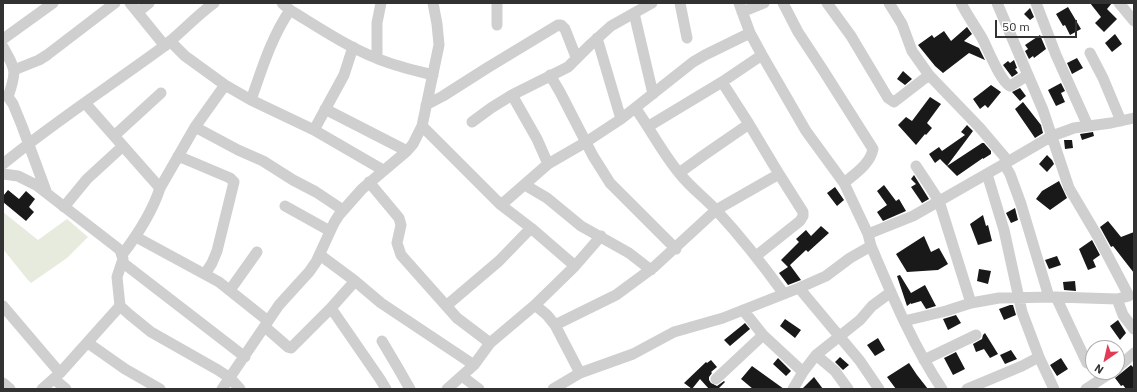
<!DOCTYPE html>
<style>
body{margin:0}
#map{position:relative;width:1137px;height:392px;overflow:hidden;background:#fff;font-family:"IBM Plex Sans",sans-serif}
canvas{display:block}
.frame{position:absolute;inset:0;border:4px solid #323232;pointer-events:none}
.north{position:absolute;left:1085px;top:340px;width:40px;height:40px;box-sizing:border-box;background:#fff;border:1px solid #adadad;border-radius:50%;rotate:214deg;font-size:11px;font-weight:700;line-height:16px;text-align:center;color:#323232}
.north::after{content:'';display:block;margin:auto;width:14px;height:18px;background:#e13c55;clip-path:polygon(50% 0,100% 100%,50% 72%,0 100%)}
.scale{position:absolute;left:995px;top:20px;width:82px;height:18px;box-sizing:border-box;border:2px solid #323232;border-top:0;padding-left:5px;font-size:12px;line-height:14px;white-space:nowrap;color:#323232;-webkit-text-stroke:3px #fff;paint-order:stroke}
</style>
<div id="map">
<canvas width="1137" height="392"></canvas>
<div class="frame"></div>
<div class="north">N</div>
<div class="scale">50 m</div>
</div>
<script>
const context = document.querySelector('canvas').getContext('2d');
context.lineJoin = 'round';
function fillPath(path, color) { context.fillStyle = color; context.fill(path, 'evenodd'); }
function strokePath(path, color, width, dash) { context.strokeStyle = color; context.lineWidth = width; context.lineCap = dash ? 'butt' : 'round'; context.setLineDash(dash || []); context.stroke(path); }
fillPath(new Path2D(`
 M3 212 38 240 67 219 88 237 67 258 31 283 27 279 3 249Z`), '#e6ebde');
fillPath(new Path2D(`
 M1090 3H1112L1107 9 1117 19 1104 32 1095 23 1101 17Z
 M1068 7 1081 29 1070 35 1065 25 1063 26 1056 14Z
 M1030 8 1034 17 1030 20 1024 14Z
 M967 27 972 34 964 41 979 48 985 60 969 53 943 73 935 66 918 45 932 35 934 38 944 31 951 41Z
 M1115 34 1122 44 1112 52 1105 43Z
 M1040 35 1046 49 1034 58 1033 56 1029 59 1025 51 1028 49 1025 45Z
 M1077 58 1083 68 1072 74 1067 63Z
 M1014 60 1017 68 1015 69 1018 73 1012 77 1003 65 1008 61 1010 63Z
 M903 71 912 79 905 85 897 79Z
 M1061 83 1065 91 1061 93 1065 102 1056 106 1048 90Z
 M991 85 1001 92 988 108 985 105 980 109 973 99Z
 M1020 88 1026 96 1020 101 1012 92Z
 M930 97 941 104 927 123 932 128 926 135 925 134 916 145 898 125 906 117 912 121Z
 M1023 102 1041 125 1043 133 1035 138 1015 109Z
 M967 125 973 131 947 166 940 159 935 163 929 154 939 147 942 151 965 135 961 132Z
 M1093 132 1094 136 1082 140 1080 134Z
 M1064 140H1072L1073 148 1065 149Z
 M982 143H984L991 151V154L983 159V158L957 176 947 166Z
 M1047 155 1052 160 1054 164 1047 172 1039 164Z
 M914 175 929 199 922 203 911 187 916 184 911 179Z
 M1059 181 1067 198 1050 210 1036 199 1042 191Z
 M884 185 896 201 899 199 906 211 883 221 877 212 887 205 877 191Z
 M835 187 844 200 837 206 827 193Z
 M8 190 19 199 26 191 35 199 29 207 34 212 26 221 3 202V196Z
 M1015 208 1018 220 1011 223 1006 213Z
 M983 215 986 226 988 225 992 241 978 245 970 224Z
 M1108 221 1121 237 1134 232V273L1113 246 1111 247 1100 227Z
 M821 226 829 233 808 252 806 250 790 265 801 280 788 285 779 273 788 267 781 260 799 242 796 239 806 230 811 236Z
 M924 236 931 252 939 248 948 264 938 270 907 272 896 254Z
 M1092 240 1100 255 1093 260 1096 267 1088 270 1079 249Z
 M1057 256 1061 265 1049 269 1045 260Z
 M979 269 991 271 988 284 977 281Z
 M900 275 911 293 925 285 936 306 926 309 921 301 911 304V303L907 306 897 276Z
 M1075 281 1076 291 1064 290 1063 282Z
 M1010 305H1013L1016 315 1004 320 999 309Z
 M956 315 961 323 948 330 943 319Z
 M785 319 801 330 795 338 780 326Z
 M1118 320 1126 333 1120 340 1110 326Z
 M745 323 750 329 730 346 724 340Z
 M985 333 998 354 990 358 984 349 976 352 973 344 982 339 983 335Z
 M878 338 885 350 875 356 867 345Z
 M1011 350 1017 359 1005 364 1000 355Z
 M956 352 965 369 953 375 944 358Z
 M840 357 849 365 843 370 835 362Z
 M778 358 791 371 786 376 773 364Z
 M1061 358 1068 369 1057 376 1050 365Z
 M711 360 717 367 711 372 712 373 709 377V380L711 383 717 386 724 381 725 382 718 389H709L700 379 692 389 684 383 706 362 707 363Z
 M909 363 917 375 928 389H896L887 377Z
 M1131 365 1134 368V389H1126L1123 385 1121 386 1115 378Z
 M752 366 784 389H753L741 379Z
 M814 377 823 389H802Z`), '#191919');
strokePath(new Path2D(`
 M130 3 165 46
 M282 3 290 10C318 27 346 46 376 58 394 66 414 70 433 75
 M680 3 687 38
 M739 3 750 33 762 55 806 131 844 183 868 234 871 246C892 295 912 344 942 389
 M783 3 798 32 823 70 873 149C870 164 856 173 844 183
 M827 3 851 36 888 98 894 102 929 75 912 51 902 24 889 3
 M961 3C967 15 975 26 982 38 988 49 1000 81 1010 86L1012 85 1028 75
 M1036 3 1056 55 1088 126
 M1119 3 1134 21
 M138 12 149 3
 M742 12 764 3
 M634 13 653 94
 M497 25V3
 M597 38 621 119
 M3 39 53 3
 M170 41 185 56 225 85 251 100 314 130 383 170
 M3 47C16 70 17 71 8 97L13 104 22 126 46 191
 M1090 53 1103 78 1121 121
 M377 58V23L381 3
 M14 70 39 60 47 55 115 3
 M550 75 560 92 593 156 610 183 676 249
 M929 75 980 128 1008 161
 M512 95 537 139 548 164
 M251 100C262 69 271 38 290 10
 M85 103 160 188C152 213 138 234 122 255
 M426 105 443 96 487 68 558 25H561L565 29 576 57
 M325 109 407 151
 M636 109C651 130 663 154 680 174 691 188 705 198 717 211 741 237 763 265 784 294
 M472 122 491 108 512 95 568 67 591 44 611 26 652 3
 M422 126 501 205 531 228 575 266
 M649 126 722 82 762 55
 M195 127 238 150 263 161 293 180 316 192 343 210
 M314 130 344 75 353 47
 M114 136 161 93
 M178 156 230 178 234 182 217 251 212 263 205 274
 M3 164C54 122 110 86 163 47 181 33 196 16 214 3
 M1004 164 1010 174 1021 204 1049 297
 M916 166 928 184 939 201 971 303
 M679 173 704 155 749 124
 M3 174 18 176 36 185 115 246 120 250 123 259 117 277 120 306 130 315 151 332 218 370 230 378 240 389
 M987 174 1004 230 1022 312 1039 357 1054 389
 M369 182 399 218 401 225 397 243 401 255 457 318 490 343
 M525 185 547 198 581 226 629 253 651 270
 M160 188 195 127 225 85
 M501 205 548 164 586 142 621 119 693 62 705 55 750 33
 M285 206 330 231
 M64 207 87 179 123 146
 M868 234 913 216 1004 164 1052 136 1074 128 1111 123 1134 118
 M136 237 219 282 268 321
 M320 255 355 281
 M756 256 800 221 803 216V212L779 174
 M122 262 245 357
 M799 288 860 361 879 389
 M230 290 257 252
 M1056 297 1087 363
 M1117 299 1123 315 1134 329
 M535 305 547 315 555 325 580 373
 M3 306 60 373
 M446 306 499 261 531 228
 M331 308 380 379 386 389
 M743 310 763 335 803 372
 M904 321 946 311 971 303 999 298 1056 297 1117 299 1129 296 1098 237 1069 188 1043 110 997 3
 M555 325 616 295 654 267 716 210 779 174 749 124 722 82
 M265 327 288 347 291 348 331 308 355 281 381 303 474 365
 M382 341 398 368 410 389
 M88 343 125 369 160 389
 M816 355 835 371 848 389
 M924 360 976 335
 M1117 368 1134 353
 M462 376 479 389
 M54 379 66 389
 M716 379 763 335
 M3 383 10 389
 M42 389 60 373 120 306
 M222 389 279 305 309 272 316 262 334 223 339 215 362 189 407 151 413 144 422 126 439 45 437 24 433 3
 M447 389 474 365 490 343 535 305 575 266 601 236
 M553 389 580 373 633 354 674 332 723 318 799 288 826 276 850 258 871 246
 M793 389 803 372 816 355 860 320 872 306 891 292
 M967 389 1022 366 1039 357
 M1086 389 1112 372`), '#cfcfcf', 11);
</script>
